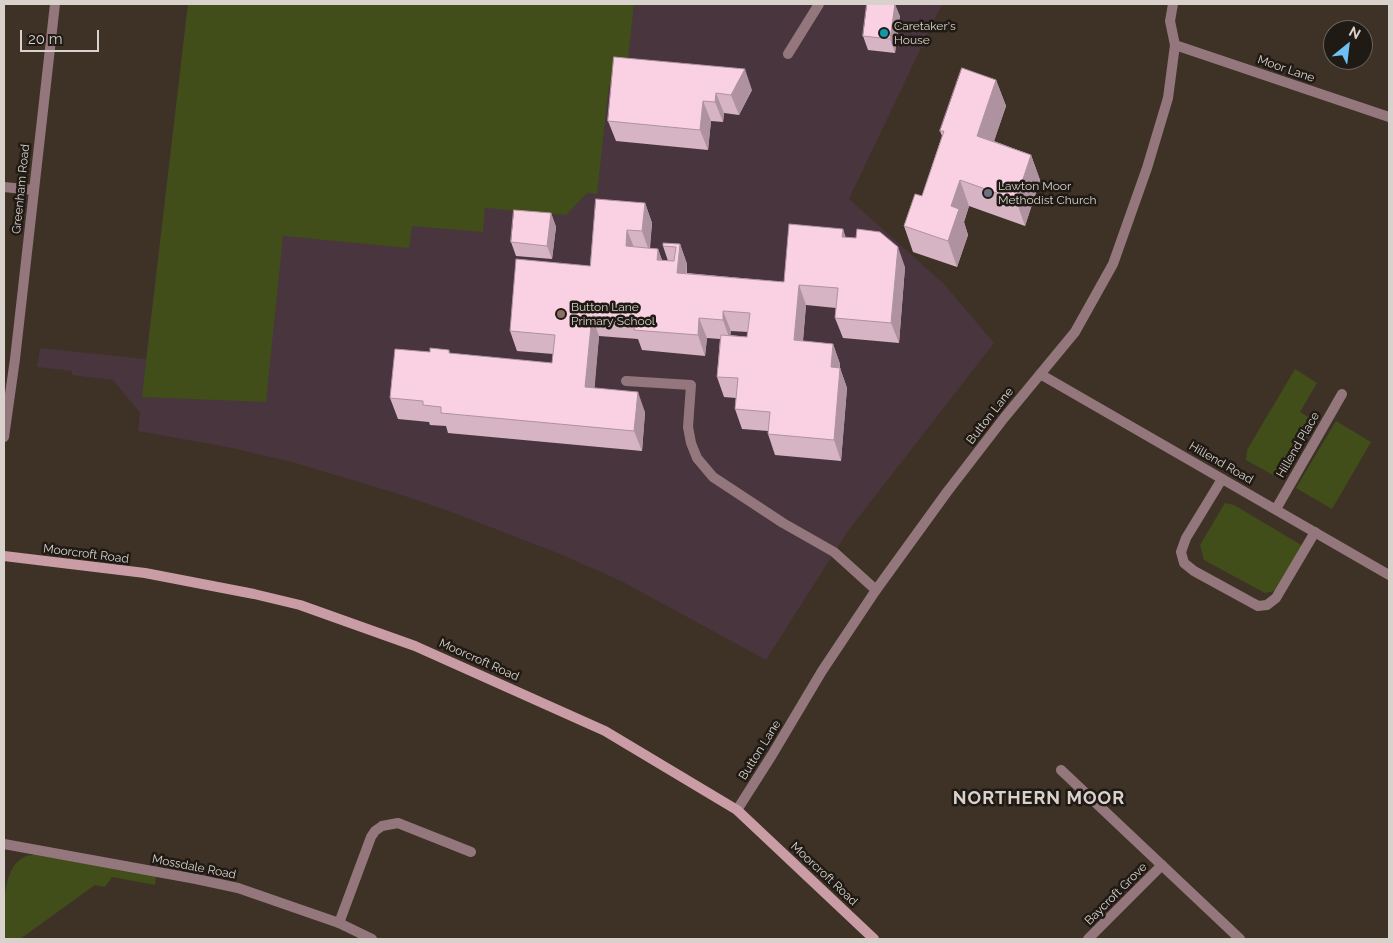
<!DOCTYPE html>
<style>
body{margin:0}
#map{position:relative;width:1393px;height:943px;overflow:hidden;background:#3e3126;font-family:Raleway,sans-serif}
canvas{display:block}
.frame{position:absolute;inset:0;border:5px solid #d9d1cb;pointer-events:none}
.north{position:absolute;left:1323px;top:20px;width:50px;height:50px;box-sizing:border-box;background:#201a15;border:1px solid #6a635e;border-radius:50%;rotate:29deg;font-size:14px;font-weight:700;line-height:20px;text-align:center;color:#d9d1cb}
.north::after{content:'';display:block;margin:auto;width:18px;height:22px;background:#6ec2f3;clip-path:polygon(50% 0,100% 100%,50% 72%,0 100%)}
.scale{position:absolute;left:20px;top:30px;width:79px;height:22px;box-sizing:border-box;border:2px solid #d9d1cb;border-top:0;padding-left:6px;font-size:15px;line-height:18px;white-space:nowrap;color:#d9d1cb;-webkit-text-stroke:4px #201a15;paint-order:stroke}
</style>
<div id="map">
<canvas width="1393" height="943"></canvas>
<div class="frame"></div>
<div class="north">N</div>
<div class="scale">20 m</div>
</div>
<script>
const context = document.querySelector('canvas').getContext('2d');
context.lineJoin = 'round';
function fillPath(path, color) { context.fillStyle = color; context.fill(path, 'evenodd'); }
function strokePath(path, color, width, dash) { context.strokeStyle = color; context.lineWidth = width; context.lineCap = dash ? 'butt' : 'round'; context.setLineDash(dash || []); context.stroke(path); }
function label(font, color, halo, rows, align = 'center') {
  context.font = font + ' Raleway,sans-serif'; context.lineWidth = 5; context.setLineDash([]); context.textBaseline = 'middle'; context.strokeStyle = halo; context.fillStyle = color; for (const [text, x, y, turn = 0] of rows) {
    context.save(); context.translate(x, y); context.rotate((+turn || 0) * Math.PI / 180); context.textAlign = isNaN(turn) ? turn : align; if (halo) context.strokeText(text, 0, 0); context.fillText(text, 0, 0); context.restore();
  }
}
fillPath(new Path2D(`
 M188 4H942L849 199 945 285 994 343 848 531 766 660 621 581 560 554 454 513 399 494 292 462 227 447 138 431 140 413 113 380 72 375V371L37 367 40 348 146 359Z`), '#48353e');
fillPath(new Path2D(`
 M188 4H634L625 86 609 85 597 194 587 193 566 215 485 208 483 232 412 226 409 248 283 236 266 402 142 397Z
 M1295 369 1317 383 1300 412 1316 422 1288 470 1273 475 1246 460 1247 450Z
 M1336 421 1371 442 1332 509 1296 488Z
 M1225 503 1234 505 1303 546 1275 591 1265 593 1204 560 1200 545Z
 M36 855 156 876 155 885 112 877 105 887 95 885 20 939H4C4 916 0 869 24 857 27 855 32 855 36 855Z`), '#414e1a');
strokePath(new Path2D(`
 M788 54 819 4
 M626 381 691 385 688 427 691 443 697 458 713 477 783 523 834 552 876 590
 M1222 479 1186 538 1181 552 1184 563 1194 571 1258 606 1267 605 1276 598 1315 532
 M1061 770 1240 939
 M339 923 371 837 375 831 382 826 398 823 471 852`), '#94777c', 10);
strokePath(new Path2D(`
 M1175 45 1389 117
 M4 187 33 190
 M1040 374 1389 575
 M4 437 15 359 55 4
 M1276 509 1342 394
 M737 810 772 755 822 671 876 590 947 492 1004 418 1075 332 1113 264 1147 168 1168 98 1175 45 1170 21 1173 4
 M4 844 196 879 238 888 339 923 372 939
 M1088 939 1162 865`), '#94777c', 10);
strokePath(new Path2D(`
 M4 556 145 573 254 594 300 605 415 646 605 731 737 810 874 939`), '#ca9ca5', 10);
fillPath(new Path2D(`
 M900 16 895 53 868 50 863 36Z
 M614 57 752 90 739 115 724 113 723 122 711 121 708 150 616 141 608 121Z
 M996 80 1006 106 994 141 1031 155 1040 180 1025 226 969 206 964 222 968 235 957 267 913 252 904 226 922 196 942 136 940 131Z
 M645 203 652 223 650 248 658 249 662 260 668 261 663 246 680 244 687 264V273L784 282 843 229 845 237 905 267 899 343 843 338 835 318 836 308 806 305 803 341 833 344 840 364V368L847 388 841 461 775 455 768 434V431L742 429 735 409 736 398 724 397 717 377 720 339 707 338 705 356 642 350 638 339 599 336 594 388 645 412 642 451 448 433 446 426 430 425 429 422 398 419 390 398 430 352 449 350 450 354 552 363 553 354 517 351 510 331 590 266ZM731 331 748 332 747 337 730 335Z
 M551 213 556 227 552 259 516 256 511 242Z`), '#d6b4c3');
fillPath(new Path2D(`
 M895 4 900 16 895 53 890 39Z
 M745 69 752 90 739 115 731 95Z
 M996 80 1006 106 987 162 977 136Z
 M716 93 724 113 723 122 715 102Z
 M703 101 711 121 708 150 700 130Z
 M1031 155 1040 180 1025 226 1016 200Z
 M960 180 969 206 964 222 968 235 957 267 948 241 951 206Z
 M645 203 652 223 649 251 642 231Z
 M551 213 556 227 552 259 547 246Z
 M843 229 850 250 842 237Z
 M627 230 635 250 626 246Z
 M680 244 687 264 685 293 677 273Z
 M898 247 905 267 899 343 891 323Z
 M658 249 665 269 657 260Z
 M799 285 806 305 801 360 794 340Z
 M723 311 731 331 730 340 723 320Z
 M592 316 599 336 593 407 585 387Z
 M699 318 707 338 705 356 698 335Z
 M833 344 840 364 838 387 831 367Z
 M840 368 847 388 841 461 834 440Z
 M638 392 645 412 642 451 634 431Z`), '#ae929f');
const building = new Path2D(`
 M867 4H895L890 39 863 36Z
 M614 57 745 69 731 95 716 93 715 102 703 101 700 130 608 121Z
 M962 68 996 80 977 136 1031 155 1016 200 960 180 951 206 959 209 948 241 904 226 915 194 922 196 944 131H940Z
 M596 199 645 203 642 231 627 230 626 246 658 249 657 260 674 261 676 247 663 246V243L680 244 677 273 784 282 789 224 843 229 842 237 856 238 857 229 880 232 898 247 891 323 835 318 838 288 799 285 794 340 833 344 831 367 840 368 834 440 768 434 770 412 735 409 738 378 717 377 721 335 747 337 750 313 723 311V320L699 318 698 335 634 330 635 320 592 316 585 387 638 392 634 431 441 413V407L423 405V401L390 398 395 349 430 352V348L449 350V353L552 363 555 335 510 331 516 259 590 266Z
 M514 210 551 213 547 246 511 242Z`);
fillPath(building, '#f9d1e3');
strokePath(building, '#ae929f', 1);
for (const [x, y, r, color] of [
 [884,33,5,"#0f9aa8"],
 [988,193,5,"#6b7280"],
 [561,314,5,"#8d6e63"]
]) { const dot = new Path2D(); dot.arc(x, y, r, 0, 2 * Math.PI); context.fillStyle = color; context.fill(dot); strokePath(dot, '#201a15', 2); }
label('12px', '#d9d1cb', '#201a15', [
 ["Caretaker's",894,26],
 ["House",894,40],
 ["Lawton Moor",998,186],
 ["Methodist Church",998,200],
 ["Button Lane",571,307],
 ["Primary School",571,321]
], 'left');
label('12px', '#d9d1cb', '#201a15', [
 ["Moor Lane",1286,69,19],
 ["Greenham Road",21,189,-84],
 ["Button Lane",990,416,-52],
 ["Hillend Place",1298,445,-60],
 ["Hillend Road",1221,463,30],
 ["Moorcroft Road",86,554,7],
 ["Moorcroft Road",479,660,24],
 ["Button Lane",760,750,-58],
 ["Mossdale Road",194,867,11],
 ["Moorcroft Road",824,874,43],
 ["Baycroft Grove",1116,894,-45]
]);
context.letterSpacing = '1px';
label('bold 18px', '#d9d1cb', '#201a15', [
 ["NORTHERN MOOR",1039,799]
]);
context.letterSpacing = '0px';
</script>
